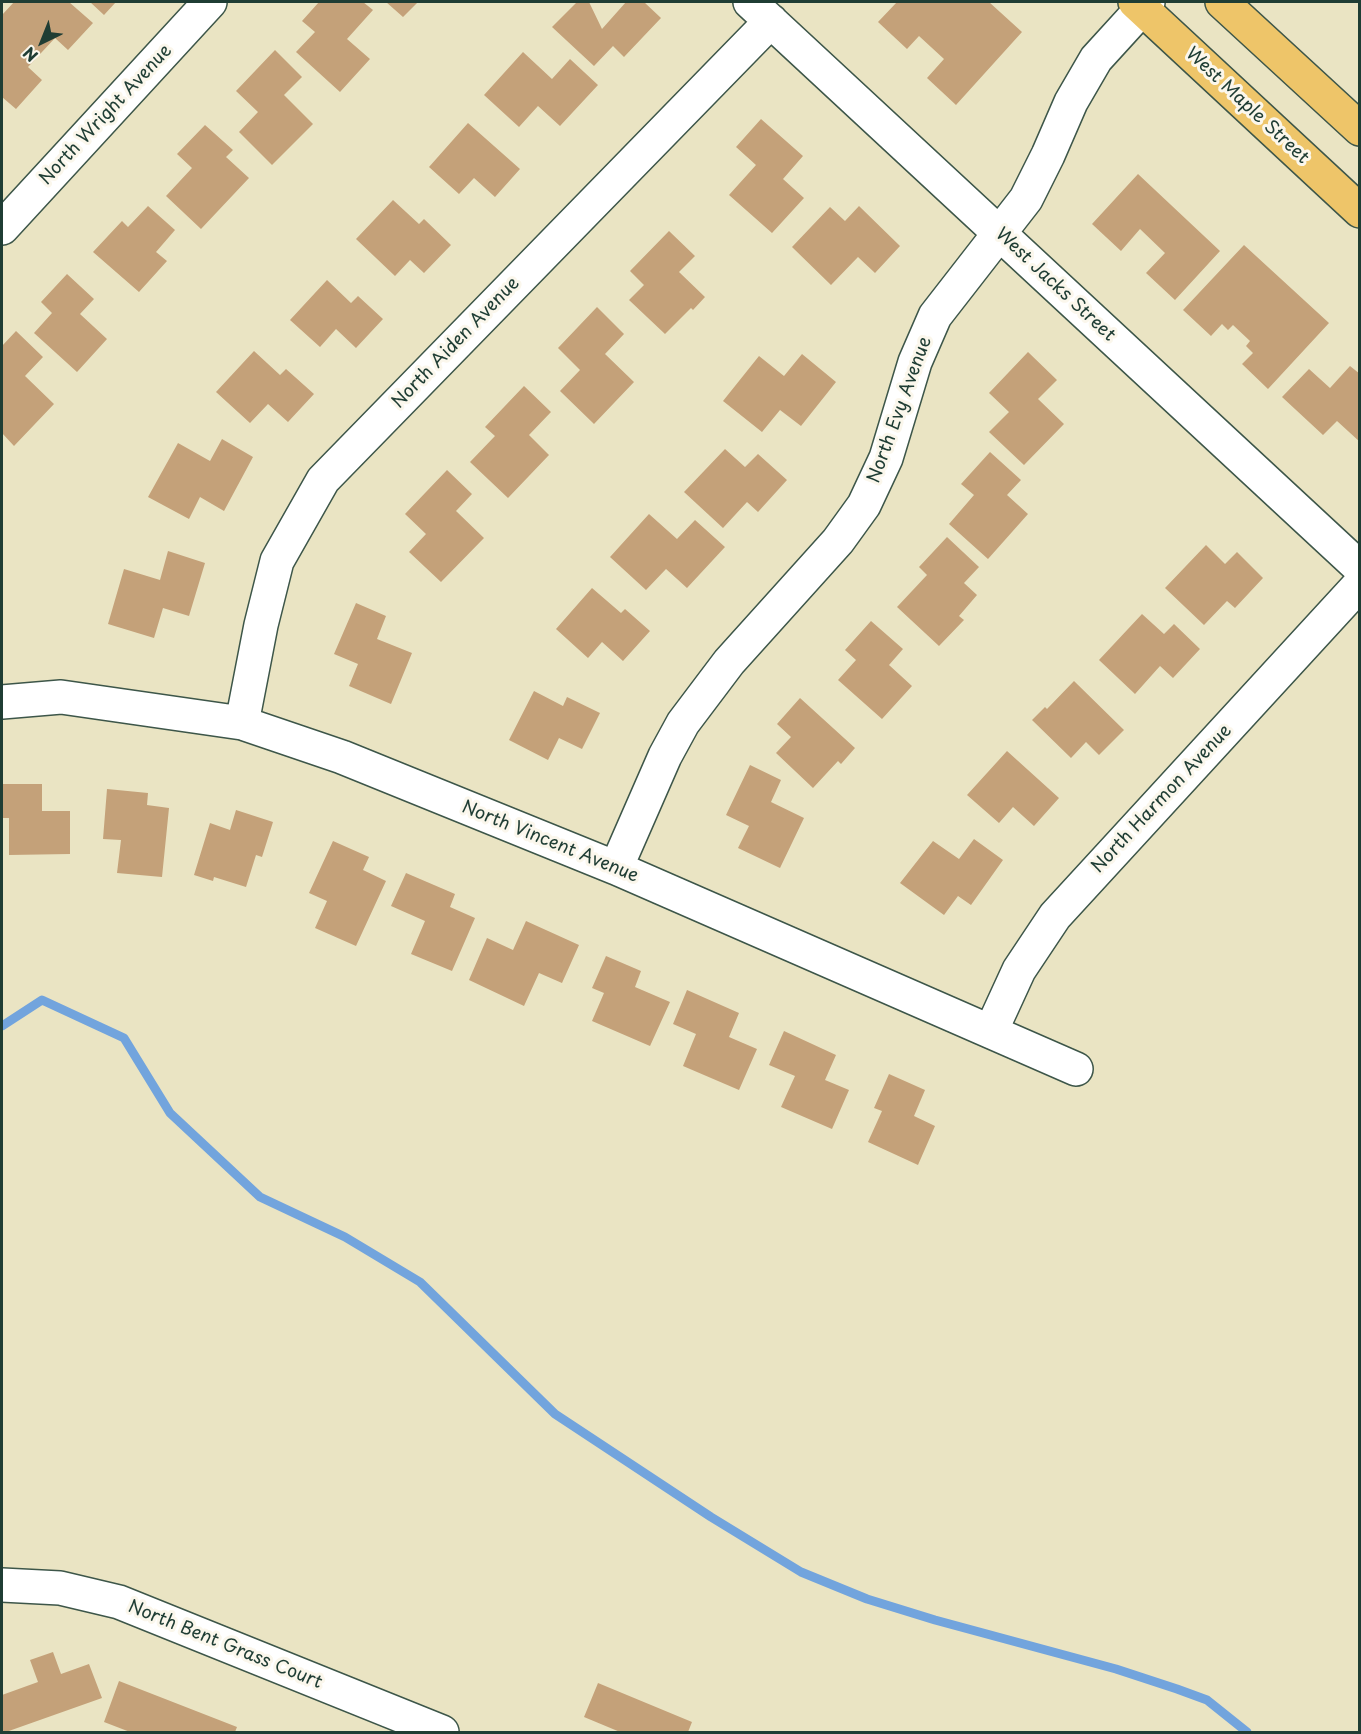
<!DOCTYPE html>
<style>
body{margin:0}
#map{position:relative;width:1361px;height:1734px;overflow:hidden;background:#eae4c3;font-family:"Playpen Sans",sans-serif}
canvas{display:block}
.frame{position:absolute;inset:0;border:3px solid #1f3d34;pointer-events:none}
.north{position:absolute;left:12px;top:12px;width:60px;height:60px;-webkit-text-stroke:4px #fbf7ec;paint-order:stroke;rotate:223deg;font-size:16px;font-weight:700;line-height:24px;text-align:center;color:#1f3d34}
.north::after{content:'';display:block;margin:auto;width:21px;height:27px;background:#1f3d34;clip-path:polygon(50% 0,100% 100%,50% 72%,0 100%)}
</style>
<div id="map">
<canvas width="1361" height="1734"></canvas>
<div class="frame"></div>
<div class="north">N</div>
</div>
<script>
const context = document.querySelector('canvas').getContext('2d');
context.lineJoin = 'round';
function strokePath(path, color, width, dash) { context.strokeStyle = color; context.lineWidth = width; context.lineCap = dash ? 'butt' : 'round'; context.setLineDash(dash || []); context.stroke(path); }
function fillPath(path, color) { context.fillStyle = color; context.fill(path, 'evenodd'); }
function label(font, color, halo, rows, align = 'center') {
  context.font = font + ' "Playpen Sans",sans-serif'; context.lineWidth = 6; context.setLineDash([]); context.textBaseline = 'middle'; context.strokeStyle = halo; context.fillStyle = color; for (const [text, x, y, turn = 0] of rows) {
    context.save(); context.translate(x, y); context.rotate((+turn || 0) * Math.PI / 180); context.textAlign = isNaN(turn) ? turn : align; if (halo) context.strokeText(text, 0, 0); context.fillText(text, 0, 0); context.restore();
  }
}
strokePath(new Path2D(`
 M2 1026 42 1000 124 1038 170 1113 260 1197 345 1237 420 1282 555 1414 711 1517 801 1572 867 1599 935 1620 1116 1669 1177 1689 1207 1700 1247 1732`), '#72a4dd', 9);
fillPath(new Path2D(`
 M14 2H69L93 23 68 50 55 38 28 67 42 80 16 109 2 97V15Z
 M90 2H116L104 15Z
 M319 2H363L373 10 347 39 370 59 340 92 296 52 315 32 302 21Z
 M386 2H418L403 17Z
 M577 2H589L602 29 626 2H644L661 18 624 57 613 46 594 66 552 27Z
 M897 2H989L1022 32 956 105 927 78 944 59 919 36 907 49 878 22Z
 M275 50 302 77 284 95 313 124 272 165 239 132 258 112 236 91Z
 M523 52 552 79 570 59 598 85 560 126 538 106 519 127 484 95Z
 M761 119 803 156 783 179 804 198 772 233 729 195 756 165 736 147Z
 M468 123 520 169 495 197 474 178 459 194 429 167Z
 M205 125 233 150 226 157 249 178 201 229 166 196 192 168 177 154Z
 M1138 174 1220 251 1175 300 1146 273 1165 253 1140 229 1121 251 1092 224Z
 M393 200 419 224 424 219 451 245 424 273 410 260 395 276 356 239Z
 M148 206 175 230 156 252 167 261 139 292 93 252 122 221 128 227Z
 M859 206 900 246 875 273 858 257 831 285 792 247 830 207 845 221Z
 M669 231 695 256 679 272 705 297 693 310 691 308 665 334 629 300 644 285 630 271Z
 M1244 245 1329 323 1268 389 1242 364 1253 353 1246 346 1250 341 1233 325 1228 330 1222 324 1211 336 1183 310Z
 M67 274 94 299 80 314 107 339 77 372 34 333 52 313 41 302Z
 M327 280 351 303 358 296 383 319 356 348 336 329 320 347 290 320Z
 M597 307 624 334 605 354 634 382 594 424 560 391 580 370 558 348Z
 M16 331 43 357 25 376 54 404 14 446 2 433V346Z
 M254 351 280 375 286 369 314 394 288 422 268 404 250 423 216 392Z
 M1028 352 1057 380 1038 399 1064 424 1024 465 989 432 1009 412 989 393Z
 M802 354 836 382 801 426 780 410 762 432 723 401 759 356 784 376Z
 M1350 366 1360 374V442L1337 421 1323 435 1282 397 1309 369 1330 388Z
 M524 386 551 412 529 435 549 455 508 498 470 462 495 436 485 427Z
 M222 439 253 457 224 511 200 497 189 519 148 497 178 443 210 461Z
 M725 449 745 467 758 454 787 480 758 512 747 502 723 528 684 492Z
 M990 452 1021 480 1007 495 1028 514 988 559 949 524 974 495 961 484Z
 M447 470 472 494 456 511 484 538 441 582 409 552 426 534 405 514Z
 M649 514 677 539 695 520 725 547 687 588 666 569 646 590 610 557Z
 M947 537 979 567 964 583 977 595 959 616 964 620 939 646 897 607 927 575 919 567Z
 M1206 545 1225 564 1237 552 1263 578 1235 608 1227 601 1204 625 1165 588Z
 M168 551 205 563 189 616 163 608 154 638 108 624 124 569 160 580Z
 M592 588 621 613 625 609 650 631 623 661 602 642 588 658 556 629Z
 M356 603 386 616 377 639 412 653 391 704 349 686 358 664 334 654Z
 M1142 614 1164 634 1174 624 1200 649 1173 678 1160 666 1135 694 1099 660Z
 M871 621 903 649 889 665 912 686 882 719 838 680 856 660 845 650Z
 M1074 681 1124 730 1099 755 1086 742 1071 758 1032 720 1045 707 1047 709Z
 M534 691 563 706 567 697 600 713 582 749 559 738 548 760 509 740Z
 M800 698 855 748 841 764 838 761 813 788 776 753 791 737 777 724Z
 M1007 751 1059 798 1034 826 1013 807 999 823 967 795Z
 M750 765 781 780 771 802 804 818 780 868 738 848 749 826 726 815Z
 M2 784H42V811H70V854L9 855V818H2Z
 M107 789 148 793 147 805 169 808 162 877 117 873 121 840 103 839Z
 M236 810 273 822 262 857 256 855 246 887 214 877 213 881 194 875 210 823 230 830Z
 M974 839 1003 860 971 905 958 896 944 915 900 883 933 841 959 859Z
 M333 841 369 857 363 870 386 881 356 946 315 928 327 901 309 893Z
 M406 873 455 894 450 907 475 918 452 971 411 954 425 921 391 906Z
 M526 921 579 945 562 983 539 973 524 1006 469 980 487 938 513 950Z
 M606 956 641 971 635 987 670 1002 650 1046 592 1021 604 993 592 988Z
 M687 990 739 1013 729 1037 757 1049 739 1090 683 1066 696 1034 673 1024Z
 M784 1031 836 1055 825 1080 849 1090 832 1129 781 1107 795 1076 769 1065Z
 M889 1074 925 1090 914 1116 935 1126 918 1165 868 1142 882 1111 874 1108Z
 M53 1652 61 1674 89 1664 102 1698 6 1732H2V1695L38 1682 30 1660Z
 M119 1681 237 1727 235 1732H130L104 1722Z
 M598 1683 692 1722 688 1732H620L584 1717Z`), '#c4a179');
const minor = new Path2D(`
 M750 2 1360 568
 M2 228 210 2
 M2 702 61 697 242 723 342 757 616 868 1076 1069
 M242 723 261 625 277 561 323 480 771 21
 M616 868 665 756 683 723 729 662 838 541 864 505 886 458 915 362 935 316 1026 199 1048 155 1071 102 1096 59 1148 2
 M991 1031 1019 970 1055 916 1360 584
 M2 1585 60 1588 119 1602 442 1732`);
const major = new Path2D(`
 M1135 2 1360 211
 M1222 2 1360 129`);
strokePath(minor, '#3d5649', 36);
strokePath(major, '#3d5649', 36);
strokePath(minor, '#fff', 33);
strokePath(major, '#eec569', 33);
label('18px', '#1f3d34', '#fbf7ec', [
 ["West Maple Street",1247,106,43],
 ["North Wright Avenue",106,115,-47],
 ["West Jacks Street",1055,285,43],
 ["North Aiden Avenue",456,343,-46],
 ["North Evy Avenue",900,410,-70],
 ["North Harmon Avenue",1162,799,-47],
 ["North Vincent Avenue",550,842,22],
 ["North Bent Grass Court",225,1645,22]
]);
</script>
